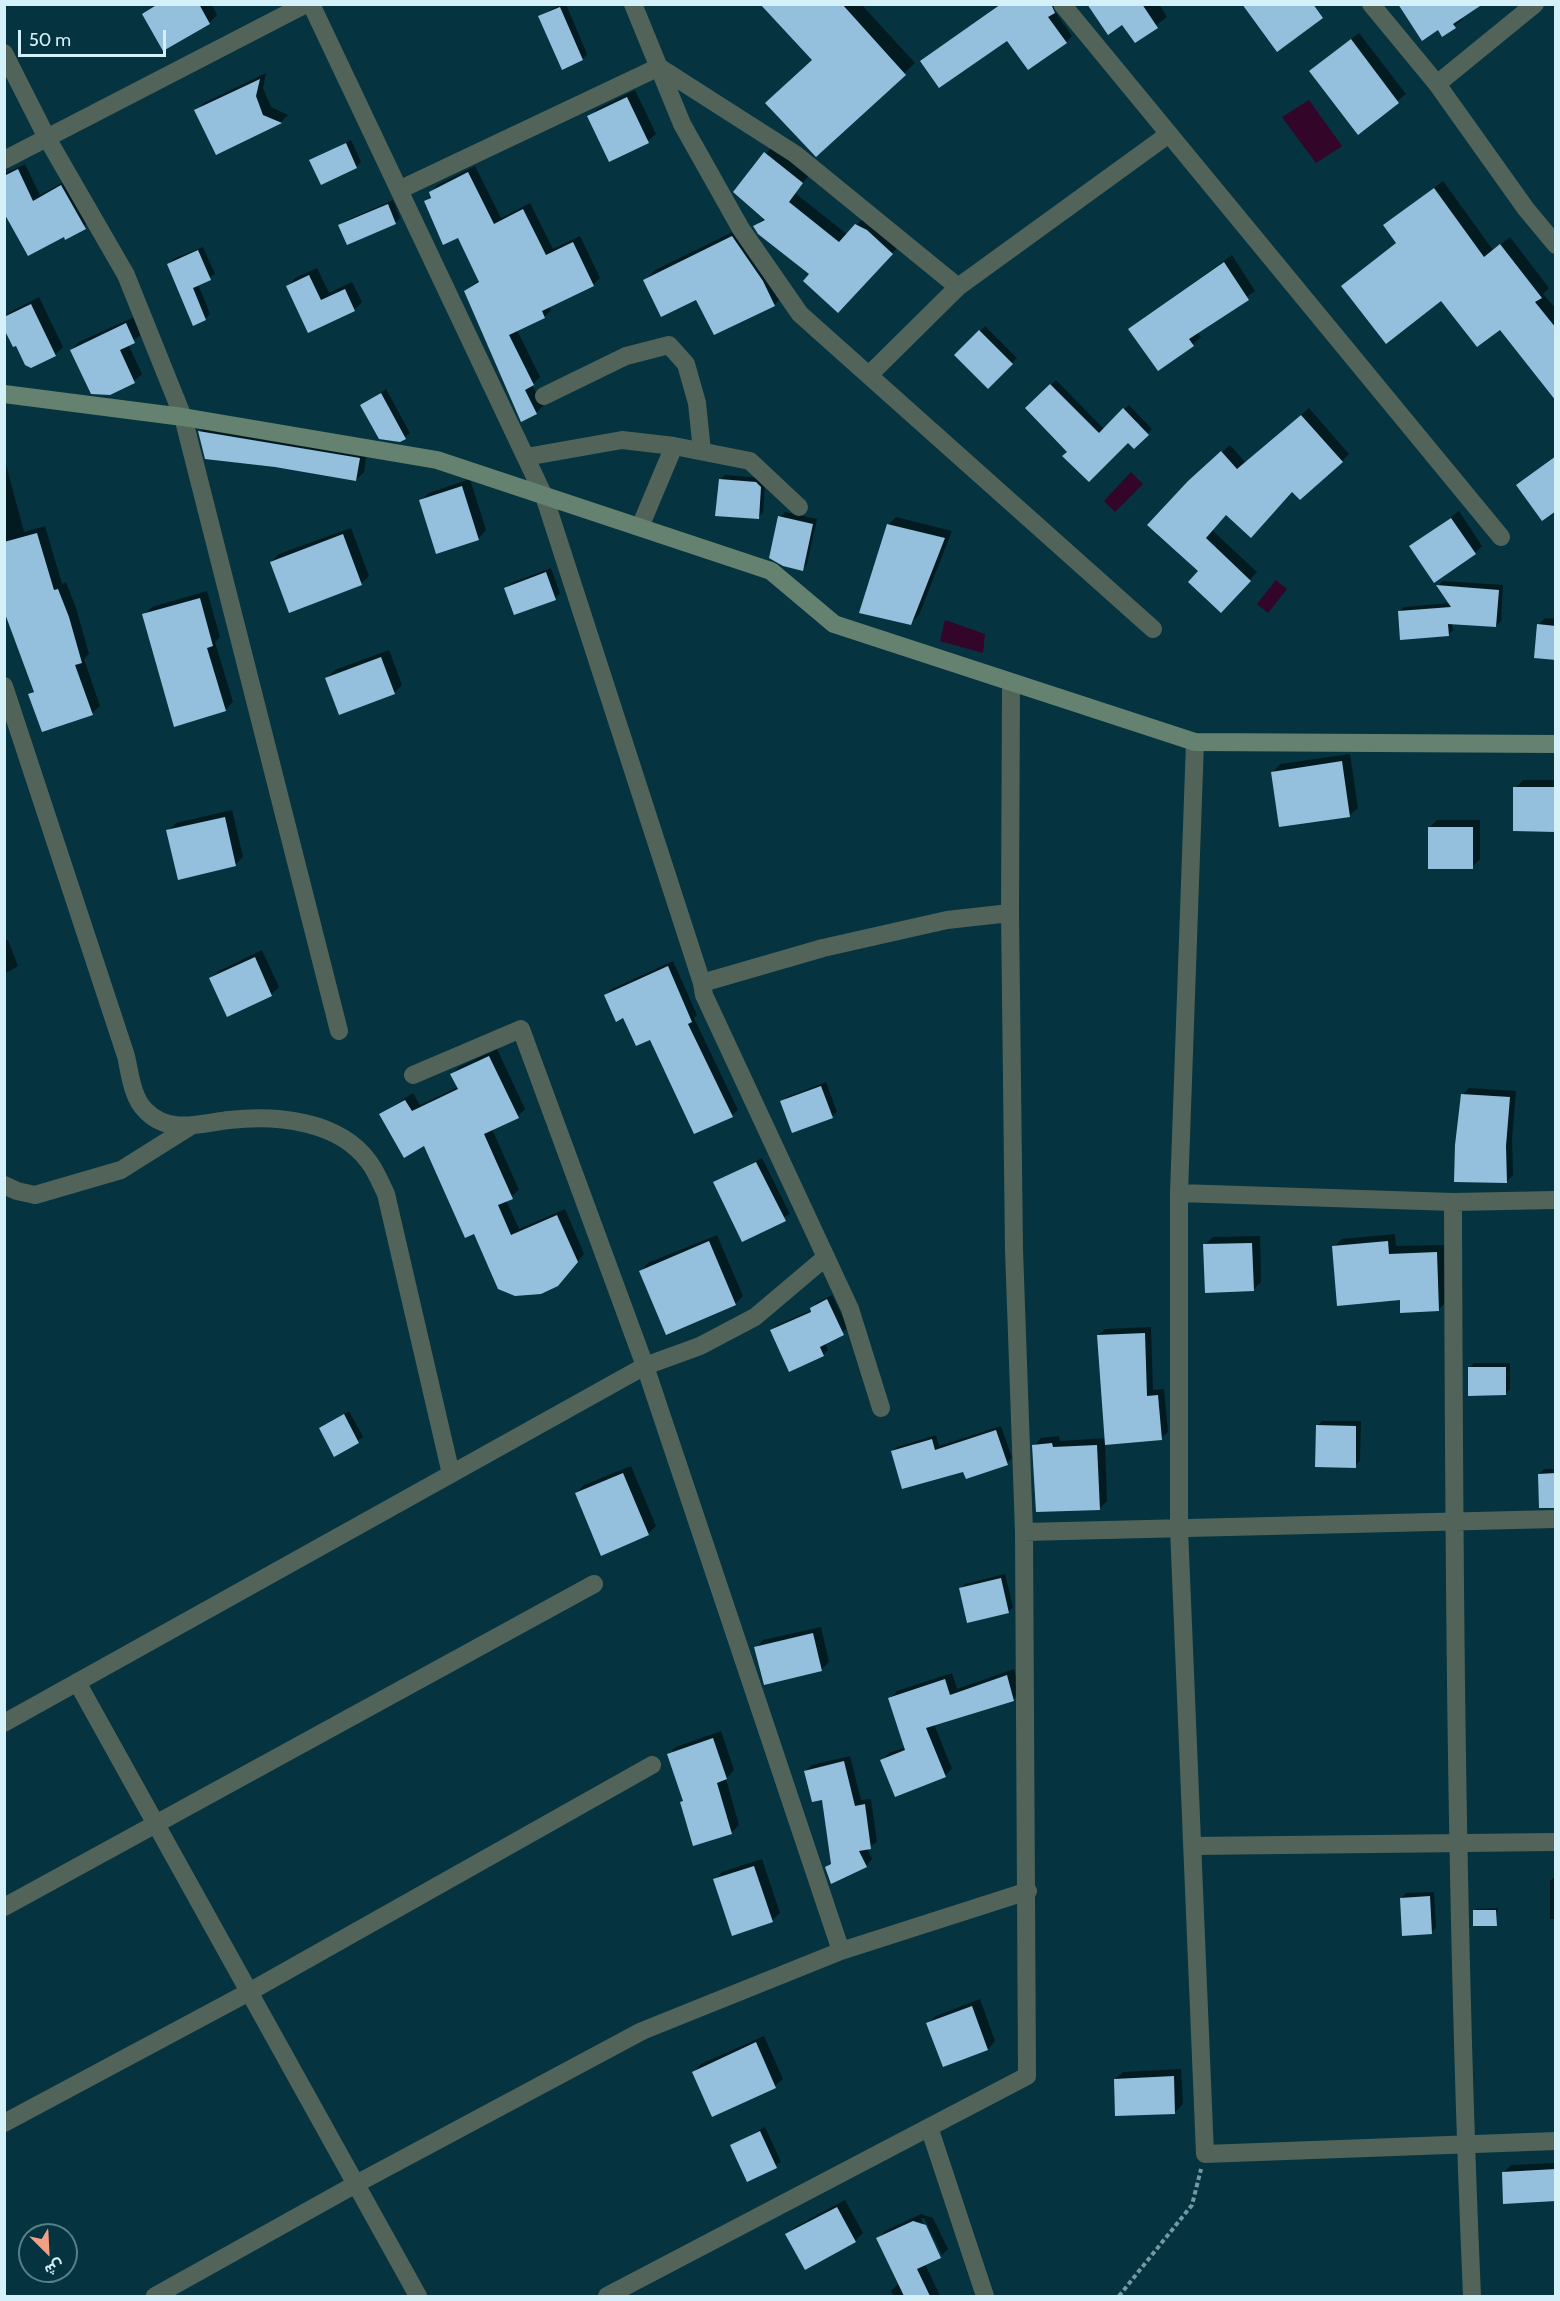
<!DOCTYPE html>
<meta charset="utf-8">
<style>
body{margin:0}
#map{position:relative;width:1560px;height:2301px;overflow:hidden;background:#05333f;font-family:Cabin,Vazirmatn,sans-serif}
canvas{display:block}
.frame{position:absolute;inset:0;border:6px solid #d4f0f9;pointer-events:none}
.north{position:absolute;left:18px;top:2223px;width:60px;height:60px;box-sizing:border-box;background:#05333f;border:2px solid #587f89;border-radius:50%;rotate:156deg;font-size:16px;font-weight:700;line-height:24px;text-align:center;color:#d4f0f9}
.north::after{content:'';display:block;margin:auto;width:21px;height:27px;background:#f39f84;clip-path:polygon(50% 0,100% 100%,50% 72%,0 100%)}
.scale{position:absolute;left:18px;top:30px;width:148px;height:27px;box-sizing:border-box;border:3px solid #d4f0f9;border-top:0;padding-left:8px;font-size:18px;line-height:21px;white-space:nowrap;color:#d4f0f9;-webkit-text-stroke:4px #05333f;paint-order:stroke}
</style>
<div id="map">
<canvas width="1560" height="2301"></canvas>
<div class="frame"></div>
<div class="north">ش</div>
<div class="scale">50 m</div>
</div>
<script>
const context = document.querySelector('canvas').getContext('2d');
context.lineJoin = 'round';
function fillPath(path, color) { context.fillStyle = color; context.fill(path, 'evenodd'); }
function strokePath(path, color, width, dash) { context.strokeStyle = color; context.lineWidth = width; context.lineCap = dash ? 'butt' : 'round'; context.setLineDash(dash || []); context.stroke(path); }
fillPath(new Path2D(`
 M1309 100 1342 146 1316 163 1282 117Z
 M1131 472 1143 484 1115 512 1104 501Z
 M1276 580 1287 589 1268 613 1257 604Z
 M945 620 985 634 983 653 940 641Z`), '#330529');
fillPath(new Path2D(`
 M155 4H211L217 15 209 23 144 14Z
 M561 4H566L587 54 583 59 540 16Z
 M762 4H861L915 63 817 155 813 59Z
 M1057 4 1054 10 1072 36 1066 42 1008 39 922 61 1000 4Z
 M1089 4H1159L1167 17 1135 41 1123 23Z
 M1461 17 1463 19 1443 35 1438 28Z
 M1359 33 1406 94 1358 132 1311 71Z
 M266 73 263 88 271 107 288 115 281 122 217 153 196 111 204 103Z
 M635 90 656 134 648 141 589 117 597 109Z
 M351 140 361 162 356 167 311 161Z
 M773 145 810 174 795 193 848 235 864 217 899 246 846 303 755 226 765 218 735 192Z
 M25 164 40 195 69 179 92 220 66 238 4 210V174Z
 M475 166 501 218 530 203 553 249 580 236 600 278 593 285 549 306 551 310 544 317 517 330 540 377 532 385 543 406 536 413 465 291 479 280 458 236 426 202 437 185Z
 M1443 181 1493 250 1510 237 1549 288 1543 294 1556 309V399L1500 327 1442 299 1343 286 1397 242 1385 225Z
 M393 200 400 218 395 223 340 226 345 221Z
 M743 227 785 294 775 304 714 333 697 298 645 280 655 270Z
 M203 247 215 274 198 284 210 314 205 319 168 264 173 259Z
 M1232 255 1255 291 1197 331 1201 337 1193 344 1159 369 1130 329Z
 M317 268 329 293 352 282 362 302 354 310 309 331 288 286 295 278Z
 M39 297 63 347 55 355 4 325V317L10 312Z
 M134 317 142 334 128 344 142 374 134 381 71 350 79 342Z
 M985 326 1017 358 988 387 956 355Z
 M1056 380 1104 429 1129 405 1152 429 1134 447 1128 441 1069 452 1027 408Z
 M386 389 410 433 400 441 362 405Z
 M1309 408 1349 454 1342 461 1293 490 1226 514 1212 530 1257 572 1228 603 1200 571 1197 474 1230 445 1246 463Z
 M207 424 367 451 364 472 356 480 200 431Z
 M1556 456V509L1518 485Z
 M4 457 24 532 45 526 62 584 66 582 76 608 89 654 84 659 100 706 92 713 30 694 35 689 4 593Z
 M725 475 762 478 765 482 763 513 758 518 720 480Z
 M470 479 486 530 479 538 437 552 421 500 429 493Z
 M1459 511 1482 546 1475 553 1411 547Z
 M785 512 817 519 807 564 802 569 780 517Z
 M896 517 952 531 919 615 911 623 888 525Z
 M351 528 369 576 361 584 271 562 279 554Z
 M551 568 560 593 555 598 515 613 506 588 511 583Z
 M1443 581 1503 585 1501 621 1496 626 1452 623 1453 630 1448 635 1399 612 1404 607 1450 603 1438 586Z
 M207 591 220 637 215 642 233 702 225 710 144 615 152 607Z
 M1545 618 1556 619V659L1538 625Z
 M389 650 402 685 394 693 327 678 335 670Z
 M1350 754 1358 808 1350 815 1273 772 1280 764Z
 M1523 780H1556V830L1515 788Z
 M232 810 243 857 235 865 168 831 176 823Z
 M1437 820H1480V859L1472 867 1429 828Z
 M8 940 18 966 4 974V941Z
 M262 950 279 987 272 994 228 1015 211 978 219 971Z
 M673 961 697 1015 694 1018 738 1110 732 1115 695 1132 650 1038 624 1016 606 995 612 989Z
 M497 1049 525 1109 518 1116 492 1129 519 1190 506 1200 519 1229 565 1209 584 1254 565 1277 474 1232 425 1144 381 1114 413 1093 420 1105 458 1087 452 1074 459 1067Z
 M826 1082 837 1112 832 1116 782 1102 787 1097Z
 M1469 1088 1516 1091 1512 1138 1513 1175 1506 1182 1463 1094Z
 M762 1158 790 1214 742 1240 715 1183Z
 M1395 1234 1396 1246 1444 1245 1446 1302 1438 1310 1401 1299 1334 1247 1342 1239Z
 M717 1235 743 1296 735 1304 641 1271 648 1263Z
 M1260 1236 1261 1282 1253 1290 1205 1245 1213 1237Z
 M832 1295 848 1328 825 1343 828 1350 823 1355 772 1330 777 1325 812 1310 816 1303Z
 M1151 1327 1153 1390 1164 1389 1168 1432 1161 1438 1105 1443 1107 1501 1100 1508 1034 1446 1041 1438 1059 1436 1060 1441 1106 1438 1098 1335 1105 1329Z
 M1474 1363H1510V1389L1505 1394 1469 1368Z
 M349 1411 363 1437 335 1455 320 1428Z
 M1322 1421H1361L1360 1461 1355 1466 1317 1426Z
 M1001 1426 1012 1458 1007 1463 964 1470 892 1451 897 1447 936 1435 939 1446Z
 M631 1466 656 1526 648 1534 576 1493 584 1485Z
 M1544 1469H1556V1507L1539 1474Z
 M1005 1574 1013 1607 1008 1612 960 1589 965 1584Z
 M821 1627 829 1662 821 1670 756 1648 763 1640Z
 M1014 1669 1020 1692 1013 1700 934 1724 952 1769 945 1776 882 1761 889 1753 906 1747 890 1698 897 1691 952 1673 957 1689Z
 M721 1731 734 1770 726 1779 739 1825 731 1833 684 1800 668 1755 676 1747Z
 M850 1756 861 1800 871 1799 877 1842 867 1848 872 1859 866 1866 826 1868 832 1862 823 1798 806 1771 812 1765Z
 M762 1859 780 1913 772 1920 715 1880 722 1872Z
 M1556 1875V1919H1550V1881Z
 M1434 1892 1436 1928 1431 1932 1402 1898 1406 1893Z
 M1498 1908 1496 1924 1474 1911 1476 1909Z
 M980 1999 995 2041 988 2049 944 2065 928 2023 936 2016Z
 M764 2036 783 2079 775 2086 713 2115 694 2072 701 2064Z
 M1181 2069 1183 2104 1175 2112 1115 2079 1123 2072Z
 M765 2127 781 2162 748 2180 732 2146Z
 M1556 2163V2200L1503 2173 1511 2165Z
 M845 2200 863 2233 855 2241 787 2234 795 2227Z
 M921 2214 933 2218 948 2249 942 2255 924 2218 921 2219 939 2256H941L925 2264 940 2296H894L891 2291 898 2284 878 2239 885 2231Z`), '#0007');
fillPath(new Path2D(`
 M158 4H199L210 24 163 51 142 14Z
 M760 4H842L906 75 816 157 765 103 812 60Z
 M1001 4H1051L1055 13 1048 17 1067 43 1028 70 1007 41 939 88 920 61Z
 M1087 4H1142L1158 28 1135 43 1122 25 1108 35Z
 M1242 4H1313L1323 18 1277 52Z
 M1398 4H1483L1453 24 1456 28 1442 37 1438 30 1422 41Z
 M560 7 583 60 562 70 538 16Z
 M1351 39 1399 103 1358 135 1309 71Z
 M260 79 256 96 263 115 282 123 216 155 194 110Z
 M627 97 649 143 609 162 587 116Z
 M346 143 357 168 321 185 309 160Z
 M764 152 803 183 789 202 839 242 855 224 867 230 893 254 838 313 803 281 809 274 758 234 753 226 765 220 733 192Z
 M18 169 33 201 61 185 86 229 65 240 64 237 28 256 4 213V176Z
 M468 172 494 224 523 209 546 255 573 242 594 286 542 311 545 318 509 335 534 385 525 390 537 414 521 422 464 291 479 282 458 238 443 245 424 201 431 198 429 192Z
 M1434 188 1484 257 1500 244 1542 298 1535 302 1556 328V401L1500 330 1477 347 1441 301 1386 344 1341 286 1396 243 1383 225Z
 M388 204 396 224 347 245 338 225Z
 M732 236 763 281 775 306 714 335 696 300 661 317 643 280Z
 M198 250 211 280 193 288 206 320 193 326 167 264Z
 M1224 262 1249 300 1189 339 1194 346 1158 371 1128 329Z
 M309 275 321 300 345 289 355 311 308 333 286 286Z
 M31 304 56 356 31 368 25 365 16 346 13 347 4 329V317Z
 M126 323 135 343 120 350 135 383 110 395 91 394 70 350Z
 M979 330 1013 364 988 389 954 355Z
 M1050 384 1099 433 1123 408 1149 435 1134 449 1128 443 1089 482 1062 456 1067 452 1025 408Z
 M381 393 406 439 400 442 379 439 360 405Z
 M1301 415 1343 462 1300 500 1292 492 1251 538 1226 515 1206 538 1251 581 1221 613 1188 582 1198 571 1147 525 1188 481 1221 451 1237 469Z
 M198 431 360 458 356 481 275 467 205 459Z
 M1556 456V511L1542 521 1516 485Z
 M719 479 756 482 761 487 759 519 715 516Z
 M462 486 479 540 436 554 419 500Z
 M778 516 813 524 803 571 783 566 769 558Z
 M1451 518 1476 554 1434 583 1409 546Z
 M887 524 945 538 911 625 859 613Z
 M37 533 54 590 58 589 69 617 82 663 75 665 93 715 42 732 28 694 34 692 4 611V542Z
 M343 534 362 585 289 613 270 562Z
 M546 572 556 600 514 615 504 588Z
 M1436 585 1499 590 1496 627 1448 624 1449 636 1400 640 1398 611 1451 607Z
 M200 598 213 646 207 648 226 711 174 727 142 614Z
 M1537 624 1556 626V660L1534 658Z
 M381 657 395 694 339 715 325 678Z
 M1342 761 1350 817 1279 827 1271 772Z
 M1513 787H1556V832L1513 831Z
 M225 817 236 866 178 880 166 830Z
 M1428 827H1473V869H1428Z
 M255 957 272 996 227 1017 209 978Z
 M668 966 692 1022 688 1024 733 1117 694 1134 650 1040 636 1046 623 1018 616 1022 604 995Z
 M489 1056 519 1118 484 1134 513 1199 498 1205 511 1235 557 1215 578 1262 558 1286 541 1294 515 1296 498 1289 474 1234 465 1238 424 1146 404 1158 379 1114 405 1100 412 1111 458 1089 450 1074Z
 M821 1086 833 1118 792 1133 780 1101Z
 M1461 1094 1510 1097 1506 1146 1507 1183 1454 1182 1455 1145Z
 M756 1162 786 1221 742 1242 713 1182Z
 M709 1241 736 1305 666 1335 639 1271Z
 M1388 1241 1389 1254 1437 1252 1439 1311 1400 1313V1300L1337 1306 1332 1246Z
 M1252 1243 1254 1291 1205 1293 1203 1244Z
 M827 1299 844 1335 820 1347 824 1356 789 1372 770 1330 811 1312 810 1308Z
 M1145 1333 1147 1396 1158 1395 1162 1440 1105 1445 1097 1335Z
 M1468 1367H1506V1395L1468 1396Z
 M344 1414 359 1443 334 1457 319 1428Z
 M1316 1425 1356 1426V1468L1315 1467Z
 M996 1430 1008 1465 966 1479 963 1472 902 1489 891 1451 932 1439 935 1450Z
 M1052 1443 1053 1447 1097 1445 1100 1510 1036 1512 1032 1445Z
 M623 1473 649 1535 601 1556 575 1493Z
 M1556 1473V1508H1539L1538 1474Z
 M1001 1578 1009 1613 967 1623 959 1588Z
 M813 1633 822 1671 764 1685 754 1647Z
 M1007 1675 1014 1701 926 1728 946 1777 895 1797 880 1760 905 1750 888 1698 945 1679 950 1695Z
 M713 1738 727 1779 717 1783 732 1834 693 1846 680 1802 683 1801 667 1754Z
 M844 1761 855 1806 865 1804 871 1849 859 1851 867 1867 831 1884 825 1867 831 1864 822 1800 812 1802 804 1771Z
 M754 1866 773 1922 732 1936 713 1879Z
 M1430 1896 1432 1934 1402 1936 1400 1898Z
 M1473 1910H1496L1497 1926H1473Z
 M972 2006 988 2050 943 2067 926 2023Z
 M756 2042 776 2088 712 2117 692 2072Z
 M1174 2076 1175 2114 1115 2116 1114 2079Z
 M760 2131 777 2168 747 2182 730 2145Z
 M1556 2169V2201L1503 2204 1502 2172Z
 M837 2207 856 2242 805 2270 785 2234Z
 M913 2221 926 2225 941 2258 917 2269 930 2296H904L876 2238Z`), '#94c0de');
strokePath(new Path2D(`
 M1119 2296 1192 2205 1201 2169`), '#7499a3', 4, [4.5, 3]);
strokePath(new Path2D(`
 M311 4 544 496 702 983 704 995 850 1309 881 1408
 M633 4 682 124 741 229 800 314 1153 629
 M1062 4 1501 537
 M1371 4 1437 84
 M1535 4 1437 84 1526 209 1556 245
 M4 53 47 138 126 275 183 417 339 1031
 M4 160 306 4
 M399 190 659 67 795 154 958 287 869 375
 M958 287 1169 134
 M544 396 626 356 669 345 686 364 697 403 702 451
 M526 457 622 440 674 446 750 461 799 507
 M640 527 674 446
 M4 686 126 1056C130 1073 132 1098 146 1111 169 1135 202 1123 229 1120 276 1115 339 1120 369 1162 376 1171 381 1184 386 1194L451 1474
 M1195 742 1179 1193V1529L1205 2154 1556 2141
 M702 983 823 948 947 920 1010 913
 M413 1075 521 1029 645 1366 841 1951
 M4 1185 17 1191 35 1195 121 1170 191 1126
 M1179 1193 1453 1202 1556 1200
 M1453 1202C1454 1567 1456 1932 1472 2296
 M1024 1532 1556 1519
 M77 1682 418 2296
 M4 1723 645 1366 700 1346 755 1317 826 1257
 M1192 1846 1556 1842
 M4 1907 594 1584
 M4 2123 249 1992 652 1765
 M929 2127 985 2296
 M155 2296 356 2184 642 2031 841 1951 1028 1891
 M607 2296 1027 2076 1024 1532 1014 1250 1010 913 1011 684`), '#526459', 18);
strokePath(new Path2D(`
 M4 394 183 417 437 460 771 571 834 624 1195 742 1556 744`), '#658271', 18);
</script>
